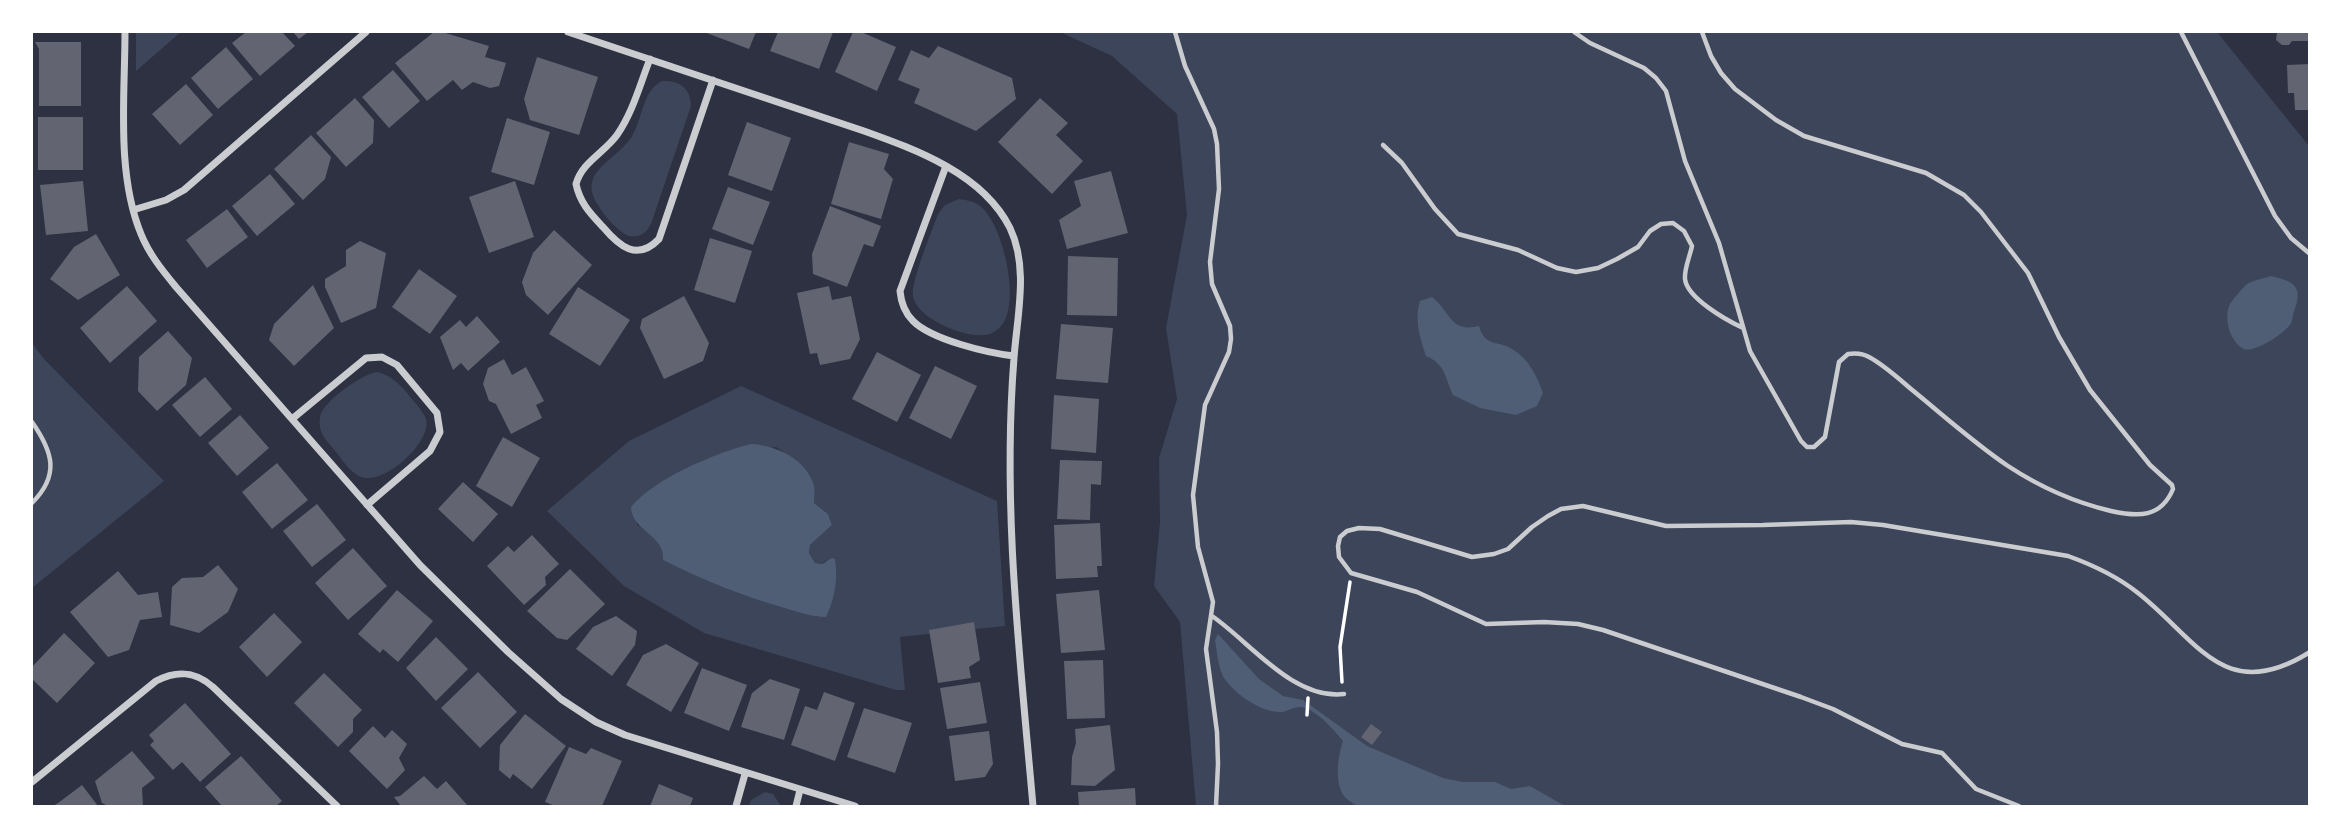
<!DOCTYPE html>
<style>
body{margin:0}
#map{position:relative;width:2341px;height:838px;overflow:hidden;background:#2d3142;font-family:Arial,sans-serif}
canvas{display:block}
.frame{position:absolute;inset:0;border:33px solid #fff;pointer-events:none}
</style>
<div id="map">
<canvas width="2341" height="838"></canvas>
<div class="frame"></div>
</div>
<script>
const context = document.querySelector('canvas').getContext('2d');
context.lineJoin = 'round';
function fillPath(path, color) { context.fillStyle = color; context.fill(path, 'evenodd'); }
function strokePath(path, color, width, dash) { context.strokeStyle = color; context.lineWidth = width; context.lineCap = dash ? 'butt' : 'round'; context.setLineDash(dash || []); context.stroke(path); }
fillPath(new Path2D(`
 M136 32H181L136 71Z
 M1060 32H2217L2309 146V806H1196L1180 622 1154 586 1160 522 1159 458 1177 399 1166 328 1187 215 1177 114 1112 56Z
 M662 81C679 80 691 88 691 106L651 224C646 234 639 238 628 236 616 229 605 217 598 205 576 171 617 161 632 136 643 118 642 91 662 81Z
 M959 199C966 200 973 201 979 205 1003 222 1021 302 1002 325 998 330 991 335 984 335 964 338 916 318 913 296 911 280 932 231 938 214L945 205Z
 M32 343 44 359 164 481 32 588Z
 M377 372C390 375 399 383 407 393 413 401 423 410 426 419 432 443 383 486 361 477 349 472 340 456 331 446 323 437 318 430 320 417 322 402 362 374 377 372Z
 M741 386 997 501 1005 626 900 637 905 690H896L704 633 624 586 547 511 629 441ZM776 447C798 462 815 474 814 503L828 514 832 525 810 545 809 553 815 563 822 564 826 560 818 617C764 604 713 586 664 560 664 543 651 533 637 525L638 499 703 460Z
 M765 792 773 794 781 806H749L751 800Z`), '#3c4559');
fillPath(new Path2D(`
 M2271 276C2294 281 2304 287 2294 311 2292 317 2293 322 2289 326 2282 335 2254 353 2244 349 2230 342 2224 320 2229 306 2232 300 2241 290 2246 285 2252 280 2263 279 2271 276Z
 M1432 297C1451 312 1450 333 1479 326 1485 348 1499 340 1512 349 1529 359 1537 376 1543 393L1537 406 1516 415 1480 408 1453 395C1445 377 1445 364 1426 356 1420 338 1414 320 1420 301Z
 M751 444C775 445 807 459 814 486 815 491 814 497 814 503L828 514 832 525 810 545 809 553 815 563 822 564 832 558 835 559C838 579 835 598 826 617 812 617 797 612 784 608 742 596 702 580 663 560 665 534 632 532 631 507 655 478 715 453 751 444Z
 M1218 634 1259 679 1283 696 1303 700 1367 746 1443 778 1463 782H1495L1511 789 1530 786 1565 806H1357C1353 803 1347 800 1344 796 1334 782 1338 756 1343 741 1333 729 1321 715 1306 708 1295 704 1289 712 1280 712 1260 712 1235 694 1224 678 1218 668 1217 652 1215 640Z`), '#4f5d75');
fillPath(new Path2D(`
 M246 32H282L295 46 260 76 232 43Z
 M293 32H308L299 39Z
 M434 32H442L489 46 485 57 506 63 499 86 490 88 473 82 462 90 453 80 427 101 395 63Z
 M704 32H756L749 49Z
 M778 32H833L819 69 770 51Z
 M853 32H861L896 47 877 91 835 72Z
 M2277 32H2310V41H2292L2289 45H2282L2276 40Z
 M35 42H81V106H39V49Z
 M938 46 1012 78 1016 99 976 131 914 103 920 89 898 80 911 50 929 58Z
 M226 47 253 79 218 109 191 78Z
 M537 57 598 77 579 135 530 120 524 99Z
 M2310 64V110H2295L2294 93H2288L2287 65Z
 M393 70 420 101 389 128 362 97Z
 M186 84 213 115 180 145 152 114Z
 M355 98 374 120 373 143 346 167 316 133Z
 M1040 98 1068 123 1056 135 1083 161 1052 194 998 142Z
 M38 117H83V170H38Z
 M507 118 550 132 534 185 491 172Z
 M747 122 791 138 772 191 728 175Z
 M311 135 331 157 325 179 303 200 274 169Z
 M849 142 889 154 884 169 893 179 881 219 831 204Z
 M1111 171 1128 233 1067 249 1059 220 1081 206 1074 181Z
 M270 174 295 204 257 236 232 206Z
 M83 181 88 231 46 235 40 185Z
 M515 181 534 237 489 253 469 197Z
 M728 187 770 202 753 245 712 229Z
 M830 206 881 226 873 247 864 244 847 287 813 274 812 254Z
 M227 209 248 237 207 268 186 240Z
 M554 230 592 265 548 315 526 295 522 282 533 253Z
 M96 234 120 275 78 300 50 279 74 247Z
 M710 238 752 251 735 303 694 290Z
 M360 241 386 253 376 308 341 323 325 287V279L346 266V250Z
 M1068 256 1118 258 1117 316 1067 315Z
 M419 269 457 296 430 334 392 307Z
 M313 285 334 328 294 366 269 340 274 324Z
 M127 286 157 321 110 363 80 328Z
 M829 286 832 300 851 296 860 339 850 359 820 365 817 353 810 354 797 293Z
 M578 287 630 320 600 366 549 334Z
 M684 296 709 343 703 361 664 379 640 328 642 319Z
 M477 316 500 342 468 371 461 363 453 370 440 337 460 320 466 327Z
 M1061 324 1113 328 1108 383 1056 379Z
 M168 331 192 358 186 385 157 411 138 391 139 357Z
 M877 352 921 375 897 422 852 399Z
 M504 359 512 375 526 367 544 401 536 405 542 418 511 434 496 404 489 401 483 384 488 368Z
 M935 366 977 386 951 439 909 418Z
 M205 377 232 409 200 437 172 405Z
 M1054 395 1099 399 1096 453 1051 449Z
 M240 415 269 448 237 476 208 443Z
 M503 437 540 458 512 507 476 486Z
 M1060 460 1102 461 1101 485 1091 484 1090 520 1057 519Z
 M277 463 308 500 272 529 242 492Z
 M463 482 498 514 473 542 438 509Z
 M317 504 346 540 312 567 283 531Z
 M1100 523 1102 566H1097L1098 577 1056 579 1054 525Z
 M532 535 559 564 545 577 546 585 524 605 487 566 508 546 514 552Z
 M353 548 387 586 348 620 315 583Z
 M218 565 238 589 228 612 199 633 170 625 172 587 182 578 203 577Z
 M570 569 605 604 567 640 557 638 527 611Z
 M118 571 138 595 158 592 162 617 140 620 129 650 108 657 70 612Z
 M397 590 433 621 398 662 383 649 380 653 358 634Z
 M1099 590 1105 650 1061 653 1056 594Z
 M274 613 302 642 267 677 239 647Z
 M616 616 637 631 635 645 612 676 576 649 593 627Z
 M974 622 980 660 969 667 971 678 938 683 929 630Z
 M64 633 95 663 57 703 32 679V667Z
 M436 637 468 669 436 701 406 668Z
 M666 644 699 663 671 712 626 685 643 655Z
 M1103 660 1105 718 1067 719 1064 661Z
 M702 668 747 685 729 731 684 713Z
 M478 672 517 712 480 748 441 708Z
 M324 673 362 710 353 719V732L338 747 294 703Z
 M770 679 800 689 784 740 741 727 752 693Z
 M980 682 987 723 947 729 940 688Z
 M824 692 855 703 835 761 791 745 805 706 817 710Z
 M185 703 231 754 200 782 182 762 173 770 150 745 154 741 149 735Z
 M864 708 912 723 895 773 847 757Z
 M525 714 566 746 532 789 513 774 510 779 499 770 500 745Z
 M1371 724 1382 732 1372 745 1361 737Z
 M1110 725 1115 770 1095 786 1071 785 1072 757 1076 743 1075 729Z
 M373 726 385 738 392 730 407 744 399 758 405 770 387 789 349 751Z
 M989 731 993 764 985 777 955 781 949 736Z
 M569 747 586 754 591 748 622 761 602 806H555L545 802Z
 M132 751 155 778 142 788 143 806H108L102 803 95 781Z
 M241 756 282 801 276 806H222L205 787Z
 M424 776 437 789 446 781 468 806H401L394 797 400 796Z
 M659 784 693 798 690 806H650Z
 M82 785 98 806H53L58 803Z
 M1135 788 1136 806H1079L1078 792Z`), '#626471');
strokePath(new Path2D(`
 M1342 682 1340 647 1350 582
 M1307 715 1308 698`), '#fff', 3.5);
strokePath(new Path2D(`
 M1175 32 1185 66 1214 129 1217 144 1219 189 1210 262 1212 284 1230 326 1231 339 1229 352 1205 405 1193 495 1198 547 1213 602 1206 649 1217 732 1218 764 1216 806
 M1574 32 1590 43 1644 68 1656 78 1666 91 1685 161 1719 243 1750 351 1801 441 1807 447H1814L1825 437 1839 362 1848 354C1855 353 1862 353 1869 357 1884 365 1898 378 1911 389 1943 415 1974 443 2008 466 2040 487 2073 502 2111 511 2138 517 2161 518 2173 489L2172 485 2150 465 2090 390 2059 337 2028 273 1981 212 1964 195 1926 173 1804 136 1776 120 1735 89 1721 73 1711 56 1702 32
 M2181 32 2275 216 2291 238 2310 254
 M1383 145 1402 163 1435 209 1458 234 1518 250 1557 268 1576 272 1598 268 1617 259 1638 247 1650 231 1661 224 1673 223 1684 231 1692 246C1690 256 1684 269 1685 279 1687 298 1726 320 1743 328
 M32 422C53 452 60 475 32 503
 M1212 616C1250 642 1293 700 1344 694
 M2019 806 1976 789 1942 753 1902 744 1833 709 1801 697 1603 630 1578 624 1544 622 1486 624 1417 592 1351 573 1339 557 1338 546 1340 537 1347 531 1359 528 1380 529 1472 557 1494 554 1508 549 1532 527 1548 516 1561 509 1583 506 1666 526 1763 525 1851 522 1883 525 2068 556C2093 565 2118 577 2138 593 2197 639 2224 706 2310 652`), '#caccd0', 4.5);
strokePath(new Path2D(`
 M125 32C125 96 116 173 141 234 149 254 162 270 176 287L420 565 508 652 561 699 596 722 625 735 855 806
 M568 32 864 131C917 150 983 174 1010 228 1029 268 1017 316 1014 358 1002 508 1020 657 1033 806
 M650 59C640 84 633 112 617 135 604 153 582 162 576 184 580 203 590 213 603 227 619 246 637 262 659 239L713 80
 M946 166 900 291C901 302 905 313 913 321 932 340 988 353 1014 356
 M133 210 166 200 184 190 366 32
 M292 419 366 358 382 357 397 365 437 413 440 432 430 451 367 505
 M32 782 156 681C177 670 195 671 213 687L337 806
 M736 806 745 774
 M796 806 800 790`), '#caccd0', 7);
</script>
